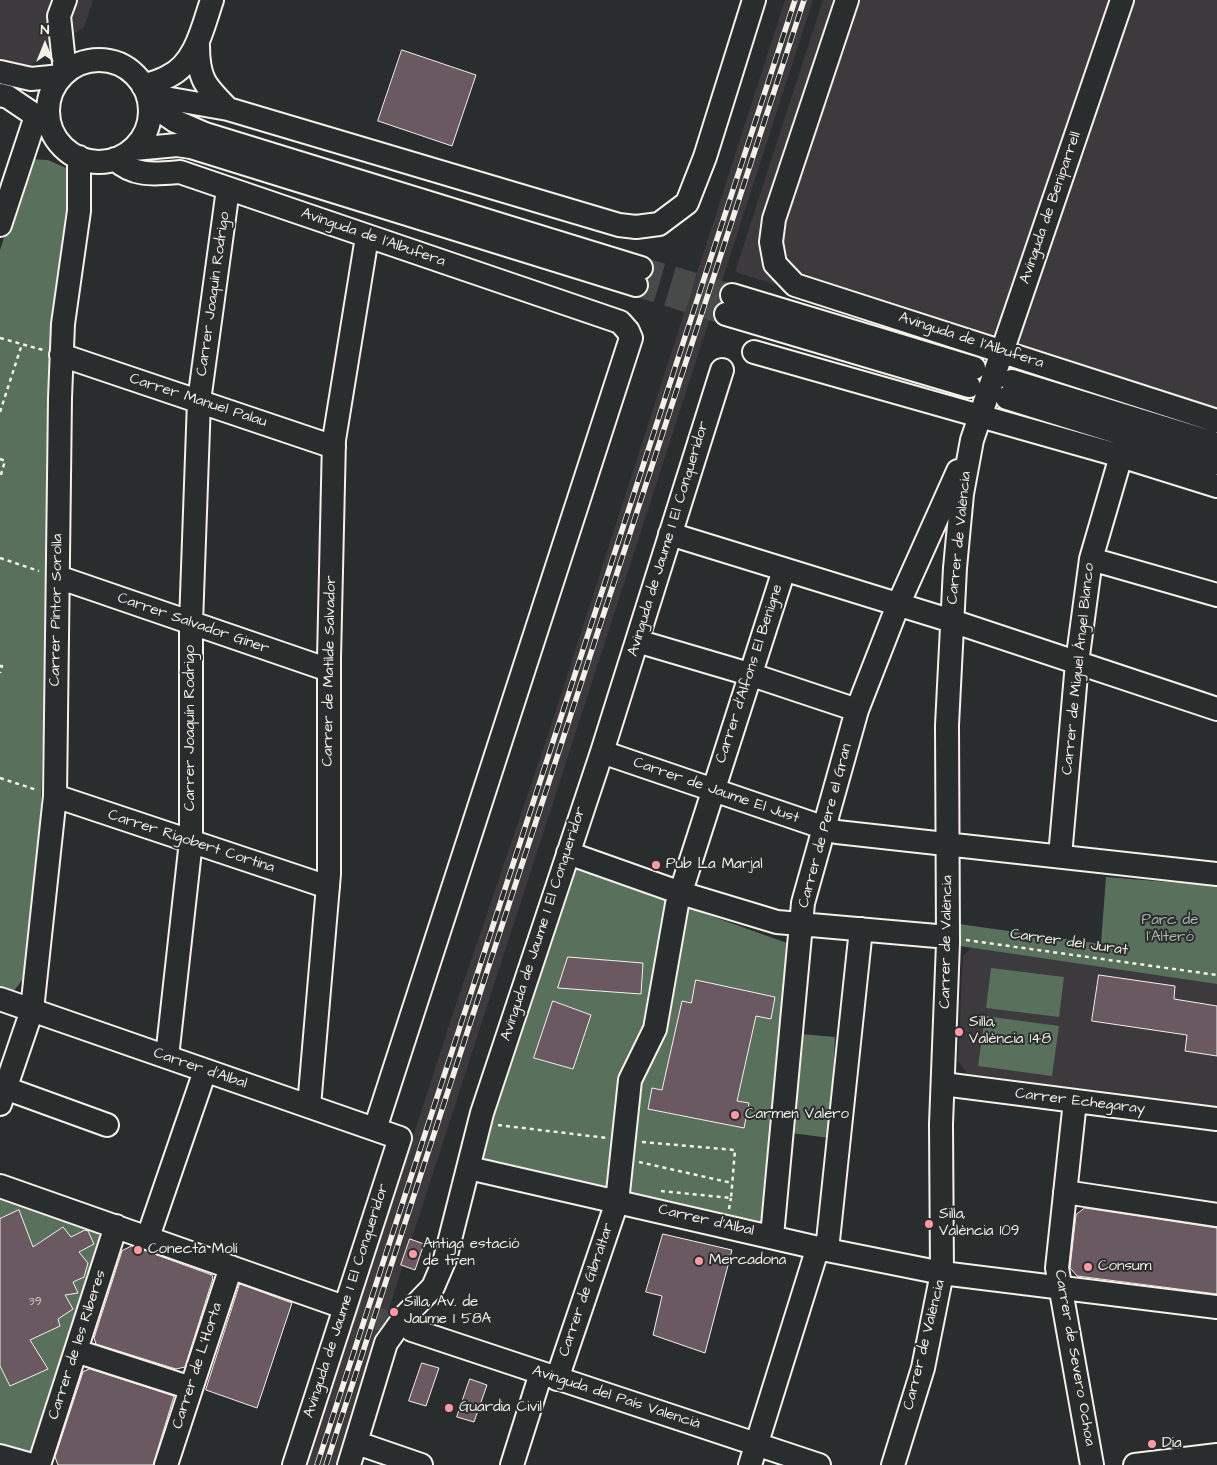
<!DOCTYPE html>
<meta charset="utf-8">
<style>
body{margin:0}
#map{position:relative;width:1217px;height:1465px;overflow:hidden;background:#2a2d2e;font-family:"Architects Daughter",sans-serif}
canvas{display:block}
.north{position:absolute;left:20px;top:20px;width:50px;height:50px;-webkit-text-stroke:4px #2a2d2e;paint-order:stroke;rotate:0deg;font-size:14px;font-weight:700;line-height:20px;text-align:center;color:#f4f1e8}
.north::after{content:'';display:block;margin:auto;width:18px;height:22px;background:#f4f1e8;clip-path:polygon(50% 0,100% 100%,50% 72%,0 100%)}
</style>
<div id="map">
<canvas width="1217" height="1465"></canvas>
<div class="north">N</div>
</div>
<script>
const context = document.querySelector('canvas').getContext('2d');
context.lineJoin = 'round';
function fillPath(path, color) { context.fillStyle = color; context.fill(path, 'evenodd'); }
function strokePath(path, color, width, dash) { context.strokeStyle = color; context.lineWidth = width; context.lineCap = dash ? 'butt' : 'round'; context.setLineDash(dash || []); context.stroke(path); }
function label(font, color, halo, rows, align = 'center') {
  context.font = font + ' "Architects Daughter",sans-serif'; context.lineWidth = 4; context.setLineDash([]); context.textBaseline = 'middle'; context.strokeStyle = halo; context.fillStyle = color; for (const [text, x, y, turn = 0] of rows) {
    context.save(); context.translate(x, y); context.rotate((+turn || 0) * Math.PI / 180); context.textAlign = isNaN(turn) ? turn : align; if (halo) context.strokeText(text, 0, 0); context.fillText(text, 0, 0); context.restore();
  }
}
fillPath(new Path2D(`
 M0 0H93L84 27 8 81 0 79Z
 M785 0H813L374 1355 338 1465H307L452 1016 547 738Z
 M823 0H1217V421L735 272Z
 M972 947 1217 983V1110L967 1073 958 1061 963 956Z`), '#3d3a3d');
fillPath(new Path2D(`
 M30 159 48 160 73 171 51 353 46 659 39 858 23 979 13 992 0 988V250Z
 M570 870H582L787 943 761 1232 477 1165Z
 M1106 877 1217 886V984L960 946 959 924 1101 944Z
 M991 968 1064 977 1059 1017 986 1008Z
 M985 1016 1059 1026 1052 1076 978 1066Z
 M801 1034 835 1037 830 1138 791 1133Z
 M0 1198 95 1229 102 1240 32 1454 0 1453Z`), '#59705c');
const building = new Path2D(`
 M402 50 476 75 452 146 378 121Z
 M568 957 643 963 641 994 558 988Z
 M1099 975 1175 986 1174 999 1217 1006V1056L1185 1051 1187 1035 1092 1021Z
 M696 980 775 997 771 1019 756 1016 737 1101 749 1103 744 1128 648 1109 652 1088 662 1090 682 1001 691 1003Z
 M553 1001 591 1015 573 1069 534 1058Z
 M1085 1208 1217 1228V1294L1077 1276 1070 1268 1076 1215Z
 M19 1210 33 1247 63 1227 71 1237 85 1230 88 1231 94 1244 79 1252 88 1263 84 1277 73 1282 78 1293 65 1295 73 1309 58 1319 60 1326 30 1340 48 1369 10 1386 0 1366V1219Z
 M663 1234 732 1250 705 1353 653 1335 662 1296 646 1292Z
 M410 1239 424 1244 415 1270 401 1265Z
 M132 1246 212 1275 213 1278 185 1367 176 1369 96 1344 94 1338 122 1251Z
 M240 1284 292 1303 257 1408 206 1390Z
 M422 1363 439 1368 426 1406 409 1401Z
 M90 1369 174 1396 153 1465H58L55 1457 83 1372Z
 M470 1379 487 1385 474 1422 457 1417Z`);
fillPath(building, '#6a5961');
strokePath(building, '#f4f1e8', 1);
strokePath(new Path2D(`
 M641 268 732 295
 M636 285 726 314
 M338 1305 412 1330`), '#484a4a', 22, [22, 11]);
const minor = new Path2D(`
 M65 0 59 16 65 72
 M847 0 774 219 771 242 775 264 795 285 1217 421
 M198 45C198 79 205 86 228 109
 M48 111a51 51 0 1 1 102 0a51 51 0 1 1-102 0Z
 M0 72 31 79 61 76
 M143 86C152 83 161 81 169 76 196 63 203 26 212 0
 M0 95 8 97 48 124
 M148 95 228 109 619 225 636 227 659 224 687 203 705 157 754 0
 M150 104 175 121 205 134 641 268
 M134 149 177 145 191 147 636 285
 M115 159C134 177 155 174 180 172L620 322 628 331 631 338 375 1129
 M0 225 36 116
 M732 295 974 368
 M726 314 969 386
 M754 352 1121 456 1217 486
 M61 355 334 447
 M1012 381 1217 444
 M1007 398 1217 463
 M670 534 952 621 1217 709
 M1091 559 1217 595
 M58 577 329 670
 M637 641 749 674 857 710
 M602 752 837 832 1217 874
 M55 796 328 887
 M568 853 681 893 777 922 948 937
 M1060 856 1077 663 1091 559 1121 456
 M0 999 400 1138 294 1465
 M167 1057 191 841V623L199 401 228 189
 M943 1084 1217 1119
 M5 1088 107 1125
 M1075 1101 1057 1268 1092 1465
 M0 1104 32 1010 55 796 60 398 63 324 79 211V157
 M309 1106 329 874V658L334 440 367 237
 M469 1168 827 1250 942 1273 1217 1307
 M0 1186 338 1305
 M1065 1192 1217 1215
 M772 1236 803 903 857 710 898 605 958 471
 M148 1237 205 1071
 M827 1250 861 929
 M412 1330 819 1465
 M76 1351 191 1388
 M557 1379 617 1202 630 1080 655 1029 677 904 784 570
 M357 1443 421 1465
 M0 1456 32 1465
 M39 1465 116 1226
 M166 1465 231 1267
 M349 1465 386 1343 406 1315 433 1287 445 1259 482 1113 602 752 722 370
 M512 1465 541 1373
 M750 1465 818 1247
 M893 1465 923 1368 942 1273 941 1124 948 943 947 725 955 568 962 494 972 440 1122 0
 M1135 1465 1217 1455`);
strokePath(minor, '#f4f1e8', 26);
strokePath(new Path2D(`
 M0 338 43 350
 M0 412 22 344
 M0 459 5 461 0 478
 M0 558 39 571
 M0 666H2L0 673
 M0 778 37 790
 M966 940 1217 975
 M498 1125 607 1138
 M642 1142 735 1150 731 1198 661 1191
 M639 1162 732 1183
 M729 1209 731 1198`), '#f4f1e8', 2.5, [4, 4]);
strokePath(minor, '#2a2d2e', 22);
const rail = new Path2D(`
 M317 1465 795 0
 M326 1465 804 0`);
strokePath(rail, '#f4f1e8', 5.5);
strokePath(rail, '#2a2d2e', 4, [11]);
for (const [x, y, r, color] of [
 [656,865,5,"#ff9aa2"],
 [959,1032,5,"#ff9aa2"],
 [735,1115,5,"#ff9aa2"],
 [929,1224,5,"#ff9aa2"],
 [138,1250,5,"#ff9aa2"],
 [413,1254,5,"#ff9aa2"],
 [699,1261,5,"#ff9aa2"],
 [1088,1267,5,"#ff9aa2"],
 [394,1312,5,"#ff9aa2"],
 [449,1408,5,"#ff9aa2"],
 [1152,1444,5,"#ff9aa2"]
]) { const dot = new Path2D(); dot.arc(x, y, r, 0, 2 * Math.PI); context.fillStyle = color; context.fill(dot); strokePath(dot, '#2a2d2e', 2); }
label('12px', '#d2cbc6', null, [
 ["39",35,1302]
]);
label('15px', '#f4f1e8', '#2a2d2e', [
 ["Avinguda de Beniparrell",1051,208,-71],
 ["Avinguda de l'Albufera",373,238,19],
 ["Carrer Joaquín Rodrigo",214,294,-82],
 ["Avinguda de l'Albufera",971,341,18],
 ["Carrer Manuel Palau",198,401,18],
 ["Carrer de València",960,538,-84],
 ["Avinguda de Jaume I El Conqueridor",669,539,-73],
 ["Carrer Pintor Sorolla",57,610,-89],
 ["Carrer Salvador Giner",193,624,19],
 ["Carrer de Miguel Ángel Blanco",1079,669,-84],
 ["Carrer de Matilde Salvador",330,671,-89],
 ["Carrer d'Alfons El Benigne",750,674,-72],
 ["Carrer Joaquín Rodrigo",191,728,-90],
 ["Carrer de Jaume El Just",716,791,19],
 ["Carrer de Pere el Gran",826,826,-75],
 ["Carrer Rigobert Cortina",191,842,18],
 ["Avinguda de Jaume I El Conqueridor",544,924,-72],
 ["Carrer de València",947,942,-89],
 ["Carrer del Jurat",1069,943,8],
 ["Carrer d'Albal",200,1069,19],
 ["Carrer Echegaray",1080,1102,7],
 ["Carrer d'Albal",706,1221,13],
 ["Carrer de Gibraltar",587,1290,-71],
 ["Avinguda de Jaume I El Conqueridor",347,1301,-72],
 ["Carrer de les Riberes",78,1345,-72],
 ["Carrer de València",925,1345,-76],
 ["Carrer de Severo Ochoa",1074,1358,80],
 ["Carrer de L'Horta",198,1366,-72],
 ["Avinguda del País Valencià",616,1398,18]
]);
label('15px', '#f4f1e8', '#2a2d2e', [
 ["Pub La Marjal",666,865],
 ["Silla,",969,1023],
 ["València 148",969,1040],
 ["Carmen Valero",745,1115],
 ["Silla,",939,1215],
 ["València 109",939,1232],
 ["Antiga estació",423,1245],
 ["de tren",423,1262],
 ["Conecta Molí",148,1250],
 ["Mercadona",709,1261],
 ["Consum",1098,1267],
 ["Silla, Av. de",404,1303],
 ["Jaume I 58A",404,1320],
 ["Guardia Civil",459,1408],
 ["Dia",1162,1444]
], 'left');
label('15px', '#aeb7a9', '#2a2d2e', [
 ["Parc de",1170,921],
 ["l'Alteró",1170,938]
]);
</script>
